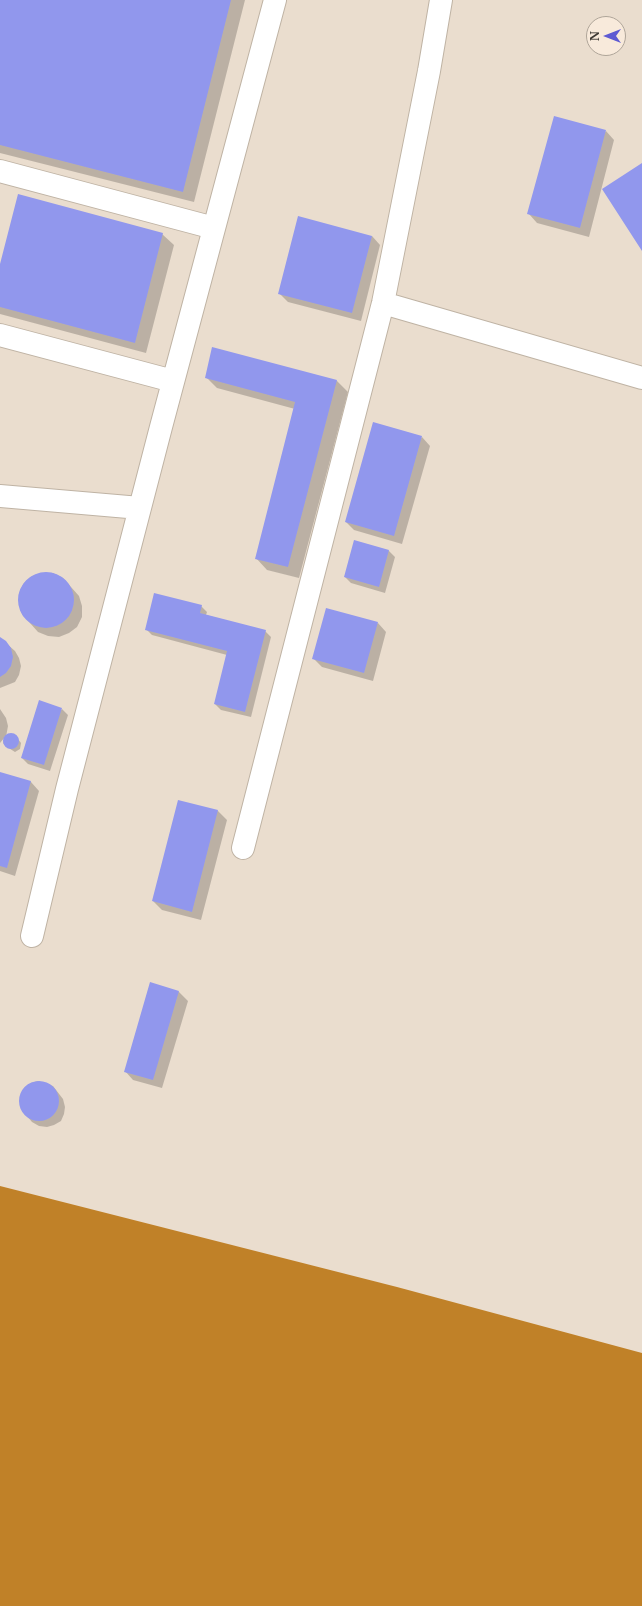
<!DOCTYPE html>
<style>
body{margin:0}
#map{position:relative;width:642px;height:1606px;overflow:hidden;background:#eaddce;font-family:"Libre Baskerville",serif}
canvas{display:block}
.north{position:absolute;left:586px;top:16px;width:40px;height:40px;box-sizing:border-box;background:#f8eadb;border:1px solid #aea498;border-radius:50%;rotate:270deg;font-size:11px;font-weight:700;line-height:16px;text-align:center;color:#3f3a34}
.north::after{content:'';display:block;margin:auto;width:14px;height:18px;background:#5e5ad2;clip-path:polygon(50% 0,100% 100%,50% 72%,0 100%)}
</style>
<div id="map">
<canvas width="642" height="1606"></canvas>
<div class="north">N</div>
</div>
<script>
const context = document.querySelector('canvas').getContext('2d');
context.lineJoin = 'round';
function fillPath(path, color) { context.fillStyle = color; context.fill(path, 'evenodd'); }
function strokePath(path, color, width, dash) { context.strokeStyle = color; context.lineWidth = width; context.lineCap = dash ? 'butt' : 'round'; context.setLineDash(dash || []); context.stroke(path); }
fillPath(new Path2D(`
 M0 1186 397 1287 642 1353V1606H0Z`), '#c08128');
fillPath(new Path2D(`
 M0 0H245L194 202 0 153Z
 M606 131 614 140 589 237 537 223 529 214Z
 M162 234 174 245 146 353 0 314V268Z
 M372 236 380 245 361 321 288 302 279 293Z
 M206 377 337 381 348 392 299 578 267 570 256 558 295 409 217 388Z
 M422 437 430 446 402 544 354 530 346 522Z
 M355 541 389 551 395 557 385 593 351 583 345 577Z
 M42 573H53L63 578 79 596 82 606V617L77 627 69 633 59 637 48 636 38 632 22 614 19 604V593L24 583 32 576Z
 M201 606 207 612 206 615 265 631 271 637 251 717 221 710 215 704 227 655 152 635 146 629Z
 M378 623 386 632 373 681 322 667 313 658Z
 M0 638 15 651 19 658 21 666 19 675 15 682 0 688Z
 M0 709 6 718 8 726 6 737 10 734 15 735 21 743 20 749 15 752 7 747 3 743 5 737 0 743Z
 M62 709 68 715 50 771 28 764 22 758Z
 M0 773 31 782 39 791 15 876 0 871Z
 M179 801 218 811 227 820 201 920 162 910 153 901Z
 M150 984 179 992 188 1001 162 1088 133 1080 125 1071Z
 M38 1081 53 1086 63 1099 65 1107 64 1114 61 1121 54 1125 47 1127 39 1126 32 1122 21 1109 20 1102 24 1088 31 1083Z`), '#0003');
fillPath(new Path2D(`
 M0 0H231L183 192 0 145Z
 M554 116 606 130 580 228 527 214Z
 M642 163V251L602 189Z
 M18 194 163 233 135 343 0 307V264Z
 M298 216 372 236 352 313 278 294Z
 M212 347 337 380 288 567 255 559 295 402 205 378Z
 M373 422 422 436 394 536 345 522Z
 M354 540 389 550 379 587 344 577Z
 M18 600a28 28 0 1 1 56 0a28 28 0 1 1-56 0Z
 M154 593 202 605 200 613 266 630 245 712 214 704 227 651 145 630Z
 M326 608 378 622 364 673 312 659Z
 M0 637 6 641 11 648 13 657 11 666 6 673 0 677Z
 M39 700 62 708 44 765 21 758Z
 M3 741a8 8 0 1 1 16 0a8 8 0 1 1-16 0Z
 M0 772 31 781 7 868 0 866Z
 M178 800 218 810 192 912 152 901Z
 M150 982 179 991 153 1080 124 1072Z
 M19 1101a20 20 0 1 1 40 0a20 20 0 1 1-40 0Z`), '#9197ed');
const minor = new Path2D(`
 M0 171 214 228
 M383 303 642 378
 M0 335 173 381
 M0 496 140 508
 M243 848 383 303 429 71 441 0
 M32 936 67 789 161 427 275 0`);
strokePath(minor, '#bfb3a4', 24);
strokePath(minor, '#fff', 22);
</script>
